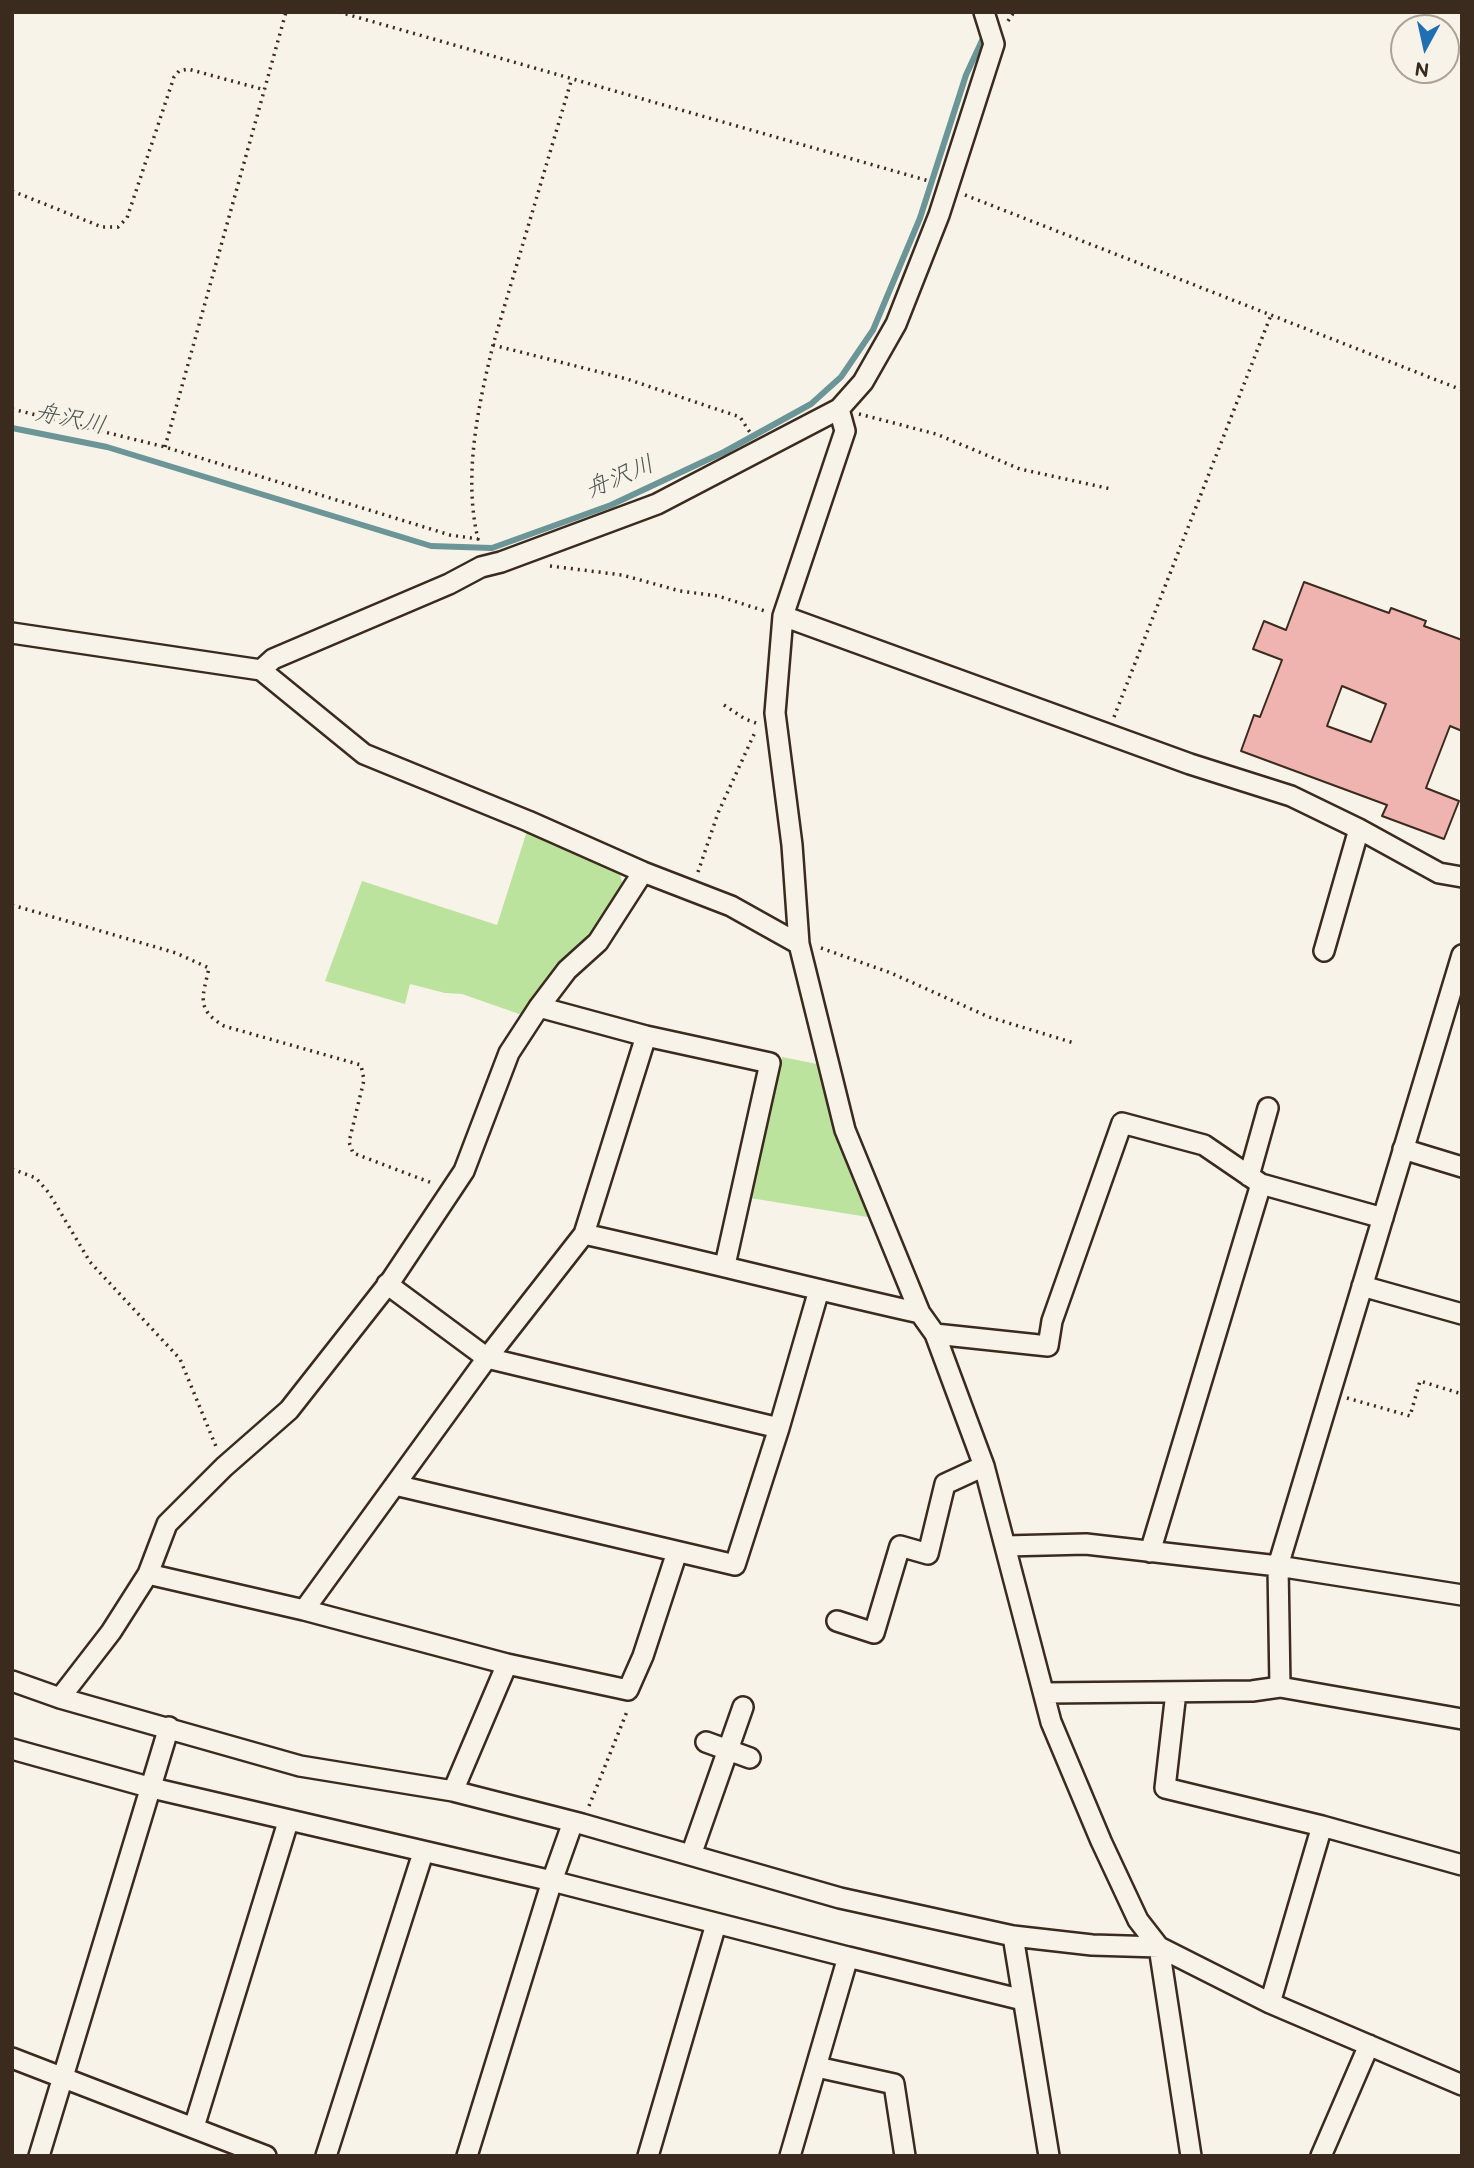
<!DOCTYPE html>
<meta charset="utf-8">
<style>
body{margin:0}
#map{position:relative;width:1474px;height:2168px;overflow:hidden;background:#f7f3e8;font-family:"Balsamiq Sans",sans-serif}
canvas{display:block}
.frame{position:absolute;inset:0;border:14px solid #3b2a1e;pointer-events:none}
.north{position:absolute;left:1390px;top:14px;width:70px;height:70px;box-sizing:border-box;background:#f7f3e8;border:2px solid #aca397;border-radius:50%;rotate:188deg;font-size:19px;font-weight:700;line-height:28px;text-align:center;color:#3b2a1e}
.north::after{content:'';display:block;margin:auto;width:24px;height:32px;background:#1f6fb2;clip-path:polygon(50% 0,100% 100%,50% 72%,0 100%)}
</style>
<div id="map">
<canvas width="1474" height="2168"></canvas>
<div class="frame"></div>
<div class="north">N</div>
</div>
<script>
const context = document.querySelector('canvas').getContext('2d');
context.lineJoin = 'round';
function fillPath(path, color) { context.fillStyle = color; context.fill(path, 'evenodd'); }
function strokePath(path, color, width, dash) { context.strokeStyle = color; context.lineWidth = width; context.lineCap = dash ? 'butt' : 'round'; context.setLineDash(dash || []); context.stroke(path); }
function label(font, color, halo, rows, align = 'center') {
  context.font = font + ' "Balsamiq Sans","Klee One",sans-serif'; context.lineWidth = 5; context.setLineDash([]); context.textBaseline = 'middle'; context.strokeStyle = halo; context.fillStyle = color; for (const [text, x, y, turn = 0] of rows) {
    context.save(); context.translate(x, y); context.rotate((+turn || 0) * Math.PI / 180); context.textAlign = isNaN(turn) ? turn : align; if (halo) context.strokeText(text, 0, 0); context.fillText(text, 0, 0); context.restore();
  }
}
fillPath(new Path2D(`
 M527 831 619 870 623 886 593 932 522 1015 462 994 445 993 410 984 405 1004 325 981 362 881 497 925Z
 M782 1057 822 1065 874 1218 750 1198Z`), '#bce39e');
strokePath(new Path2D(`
 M12 428 107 447 431 546 492 548 611 505 724 452 811 404 841 377 873 330 920 218 966 75 985 34`), '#6c9597', 6);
const building = new Path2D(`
 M1304 582 1389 613 1391 608 1426 621 1424 626 1462 640V731L1450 726 1426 788 1459 801 1444 839 1382 816 1387 805 1241 751 1254 715 1260 717 1282 660 1253 649 1264 621 1286 630ZM1342 686 1386 704 1371 742 1327 726Z`);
fillPath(building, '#efb3b0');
strokePath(building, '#3b2a1e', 2);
const minor = new Path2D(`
 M839 409 845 431 783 616 775 713 792 845 799 944 845 1130 920 1313 935 1334 984 1466 1051 1722 1101 1841 1138 1920 1159 1947 1270 2003 1462 2085
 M783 616 1190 764 1291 796 1359 829 1439 873 1462 877
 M12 633 261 670 364 754 528 821 643 872 731 906 799 944
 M261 670 273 659 449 584 481 567 501 562 657 504 839 409 863 382 896 324 939 215 994 44 984 12
 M1324 951 1359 829
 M539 1007 646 1036 770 1063 725 1265
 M1403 1149 1462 1167
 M1249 1176 1268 1108
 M584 1234C696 1259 808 1288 920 1313
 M387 1284 487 1358 779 1428
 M1362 1286 1462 1314
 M935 1334 1048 1346 1052 1321 1122 1123 1204 1145 1261 1184
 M395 1485 735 1565 779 1428 819 1290
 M1005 1546 1086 1544 1278 1566 1462 1595
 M1150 1552 1261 1184 1383 1218
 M148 1574 304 1610 507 1664 628 1690 643 1656 677 1552
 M304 1610 487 1358 584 1234 646 1036
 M837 1621 874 1633 900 1546 928 1554 945 1484 984 1466
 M12 1681 60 1698 300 1766 453 1791 582 1824 840 1898 1013 1936 1092 1945 1159 1947
 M1280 1687 1278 1566 1462 955
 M1176 1692 1165 1788 1322 1826 1462 1865
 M1045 1693 1252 1691 1280 1687 1462 1719
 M60 1698 111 1632 148 1574 167 1524 224 1467 289 1410 392 1279 464 1171 509 1053 539 1007 567 970 598 942 643 872
 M706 1742 750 1758
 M12 1749 152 1788 552 1881 848 1957 790 2156
 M453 1791 507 1664
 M691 1855 743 1707
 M1013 1936 1049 2156
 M1159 1947 1191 2156
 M848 1957 1023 2000
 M1270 2003 1322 1826
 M12 2058 266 2156
 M817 2067 894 2084 905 2156
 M194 2127 288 1822
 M39 2156 169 1727
 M326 2156 423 1853
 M467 2156 552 1881 573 1822
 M648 2156 716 1924
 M1321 2156 1369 2045`);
strokePath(minor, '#3b2a1e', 24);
strokePath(new Path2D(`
 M339 12 929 181
 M1008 21 1014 12
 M12 191 102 227H118L127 218 174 77 179 71 188 69 265 90
 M965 195 1462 390
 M493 345 627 379 740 417 751 434
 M12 409 165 447 450 535 478 539C463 476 478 407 493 345L572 78
 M859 414 936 434 1020 469 1111 489
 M165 447 286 12
 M550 566 622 575 680 591 718 596 765 611
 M724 705 745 719 756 723
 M1114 717 1271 315
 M698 872 718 813 756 730
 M12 905 176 953 209 968C203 996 195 1009 224 1026L361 1065 364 1080 349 1142 353 1153 432 1183
 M821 948 891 973 989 1017 1074 1043
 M12 1169 36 1178 49 1193 90 1262 180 1359 217 1449
 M1347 1398 1410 1416 1420 1381 1462 1394
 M589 1806 628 1709`), '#3b2a1e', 3.5, [2, 5]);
strokePath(minor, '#f7f3e8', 19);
label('italic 24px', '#4f5650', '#f7f3e8', [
 ["舟沢川",70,420,12],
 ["舟沢川",620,478,-23]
]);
</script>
